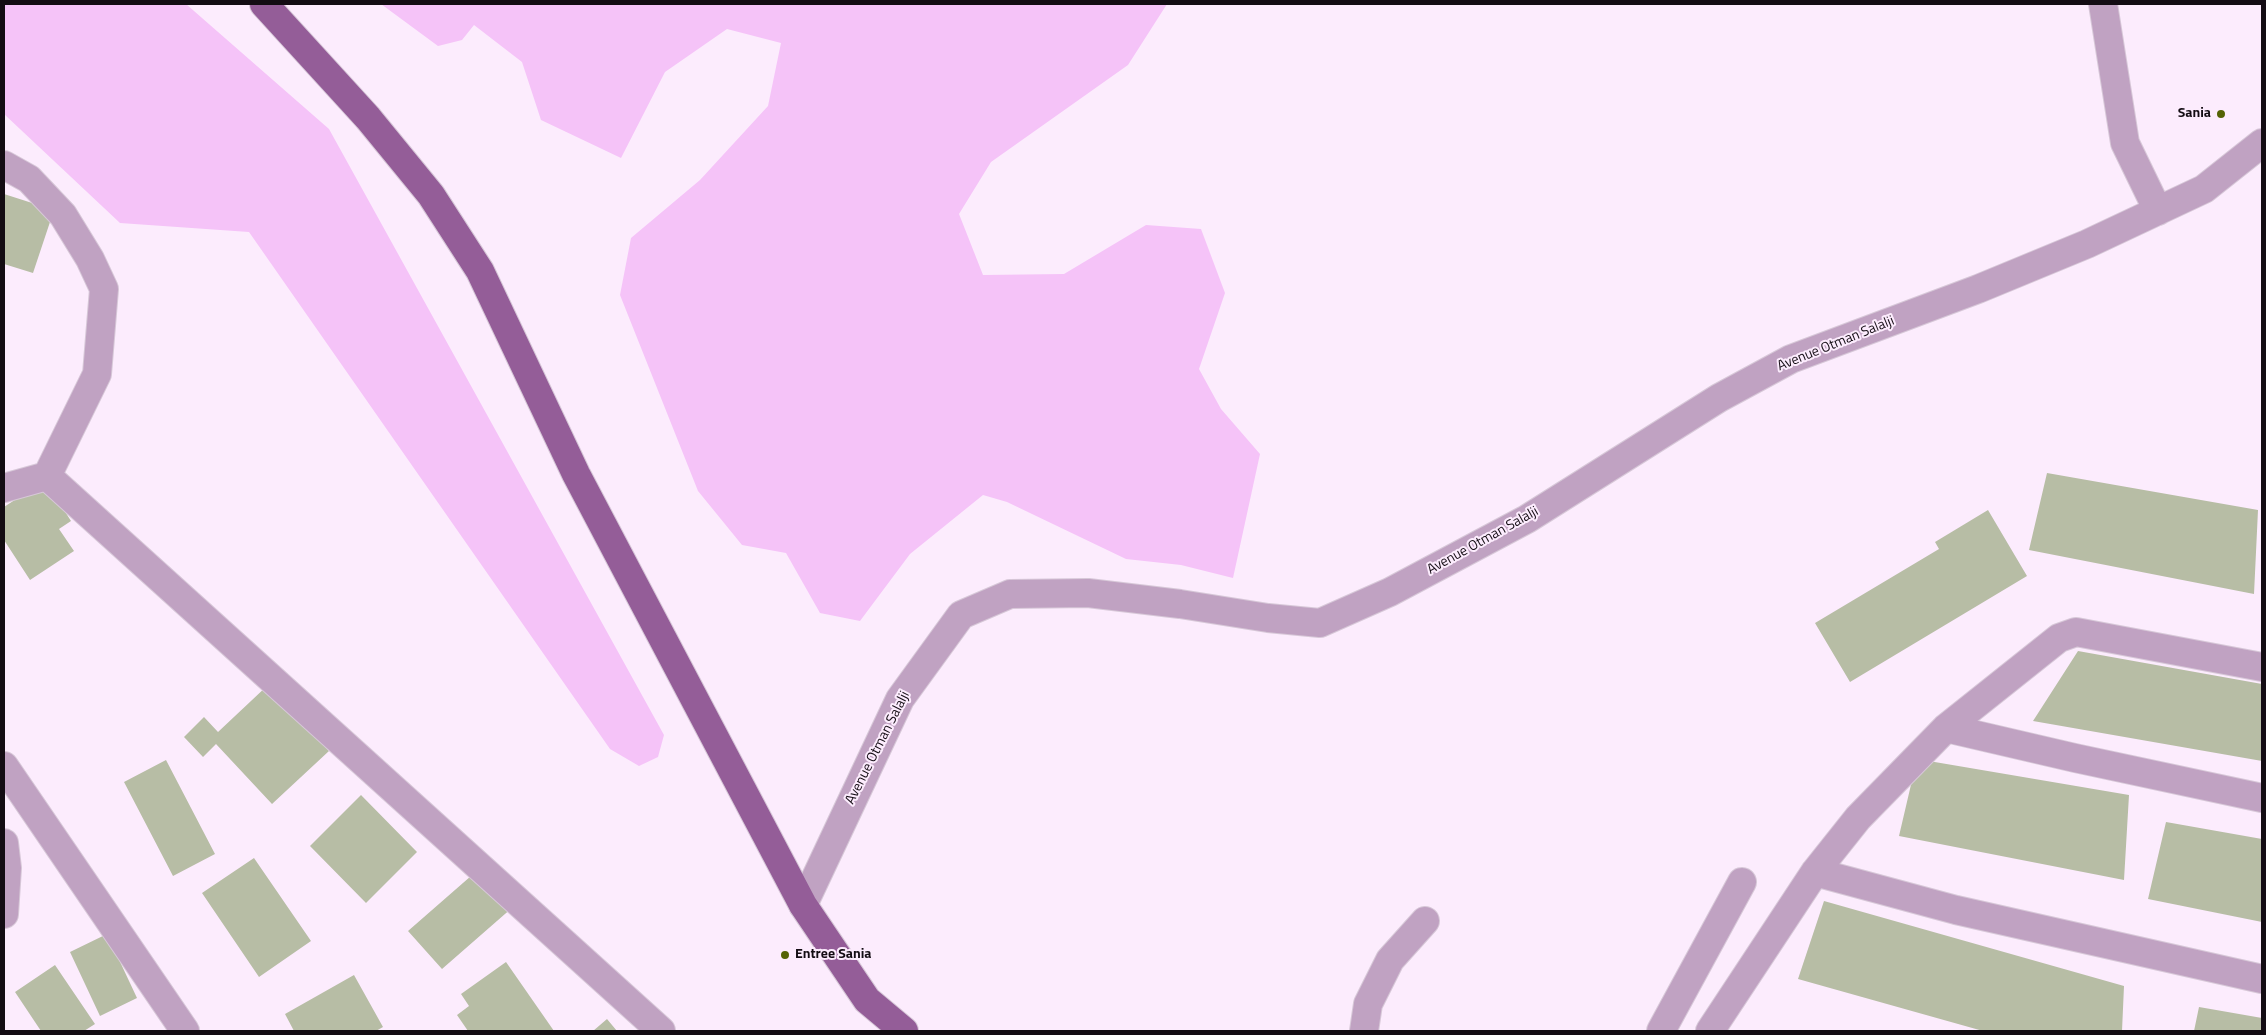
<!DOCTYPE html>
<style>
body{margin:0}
#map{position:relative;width:2266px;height:1035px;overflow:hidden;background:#fcecfd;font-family:"Titillium Web",sans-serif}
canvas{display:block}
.frame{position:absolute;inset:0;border:5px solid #130c13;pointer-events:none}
</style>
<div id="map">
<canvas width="2266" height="1035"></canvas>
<div class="frame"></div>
</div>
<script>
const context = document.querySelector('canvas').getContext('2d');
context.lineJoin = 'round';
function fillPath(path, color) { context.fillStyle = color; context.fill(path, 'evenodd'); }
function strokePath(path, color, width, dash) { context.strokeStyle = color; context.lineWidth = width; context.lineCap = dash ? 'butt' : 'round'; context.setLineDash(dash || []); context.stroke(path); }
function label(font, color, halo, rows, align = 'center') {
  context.font = font + ' "Titillium Web",sans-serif'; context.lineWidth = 4; context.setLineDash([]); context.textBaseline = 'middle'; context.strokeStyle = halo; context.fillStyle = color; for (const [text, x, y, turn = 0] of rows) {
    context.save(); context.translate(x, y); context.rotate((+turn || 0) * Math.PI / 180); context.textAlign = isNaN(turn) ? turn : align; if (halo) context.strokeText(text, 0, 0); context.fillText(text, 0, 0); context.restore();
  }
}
fillPath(new Path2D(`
 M4 4H186L329 129 664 735 658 757 639 766 610 749 249 232 120 223 4 114Z
 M381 4H1167L1128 65 991 162 959 214 983 275 1064 274 1146 225 1201 229 1225 293 1199 369 1221 409 1260 454 1233 578 1181 565 1126 559 1007 502 983 495 910 554 860 621 820 613 786 553 742 545 698 491 620 295 631 238 700 180 768 106 781 43 727 29 665 72 621 158 541 120 522 62 474 25 462 40 438 46Z`), '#f5c3f8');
fillPath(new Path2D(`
 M4 194 54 210 33 273 4 264Z
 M2047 473 2258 510 2254 594 2029 550Z
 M45 480 71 521 59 529 74 551 30 580 4 540V507Z
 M1988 510 2027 576 1850 682 1815 623 1939 549 1935 542Z
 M2078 651 2262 684V761L2033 721Z
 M268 685 329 751 272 804 216 744 203 757 184 737 204 717 218 732Z
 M1917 759 2129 795 2124 880 1899 836Z
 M166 760 215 854 173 876 124 782Z
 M361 795 417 852 366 903 310 846Z
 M2166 822 2262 839V922L2148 899Z
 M254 858 311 941 259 977 202 893Z
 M479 869 513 907 442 969 408 931Z
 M1824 901 2124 986 2122 1031H1983L1798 979Z
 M107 934 137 998 100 1016 70 952Z
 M506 962 554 1031H468L457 1015 469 1006 461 994Z
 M55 965 95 1024 84 1031H41L15 992Z
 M354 975 383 1027 376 1031H294L285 1014Z
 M2199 1007 2262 1018V1031H2194Z
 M607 1019 617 1031H593Z`), '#b7bda5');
const minor = new Path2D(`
 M2103 4 2125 143 2158 211
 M4 165 29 179 63 215 90 259 104 289 97 374 47 476 4 488
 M47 476 661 1031
 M1946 728 2075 758 2262 798
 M4 766 185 1031
 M4 843 7 868 4 914
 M1815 872 1956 910 2262 979
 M803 905 900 699 961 615 1010 594 1088 593 1180 604 1268 618 1320 623 1390 592 1527 519 1719 398 1791 359 1978 289 2087 244 2204 189 2262 143
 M1364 1031 1368 1004 1390 960 1425 921
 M1661 1031 1742 882
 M1710 1031 1815 872 1858 818 1946 728 2059 638 2076 632 2262 667`);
const major = new Path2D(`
 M264 4 368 118 431 195 480 271 576 474 803 905 867 1000 904 1031`);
strokePath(minor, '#d7c8d8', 30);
strokePath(major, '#d7c8d8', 30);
strokePath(minor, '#c0a2c2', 28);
strokePath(major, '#945d98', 28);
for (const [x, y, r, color] of [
 [2221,114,5,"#546205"],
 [785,955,5,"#546205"]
]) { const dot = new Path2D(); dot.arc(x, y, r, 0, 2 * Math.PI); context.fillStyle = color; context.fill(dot); strokePath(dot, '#fcecfd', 2); }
label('bold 14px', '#130c13', '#fcecfd', [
 ["Sania",2211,114],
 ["Entree Sania",795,955,"left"]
], 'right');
label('14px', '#130c13', '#fcecfd', [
 ["Avenue Otman Salalji",1836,344,-22],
 ["Avenue Otman Salalji",1483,541,-29],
 ["Avenue Otman Salalji",878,748,-63]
]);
</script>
